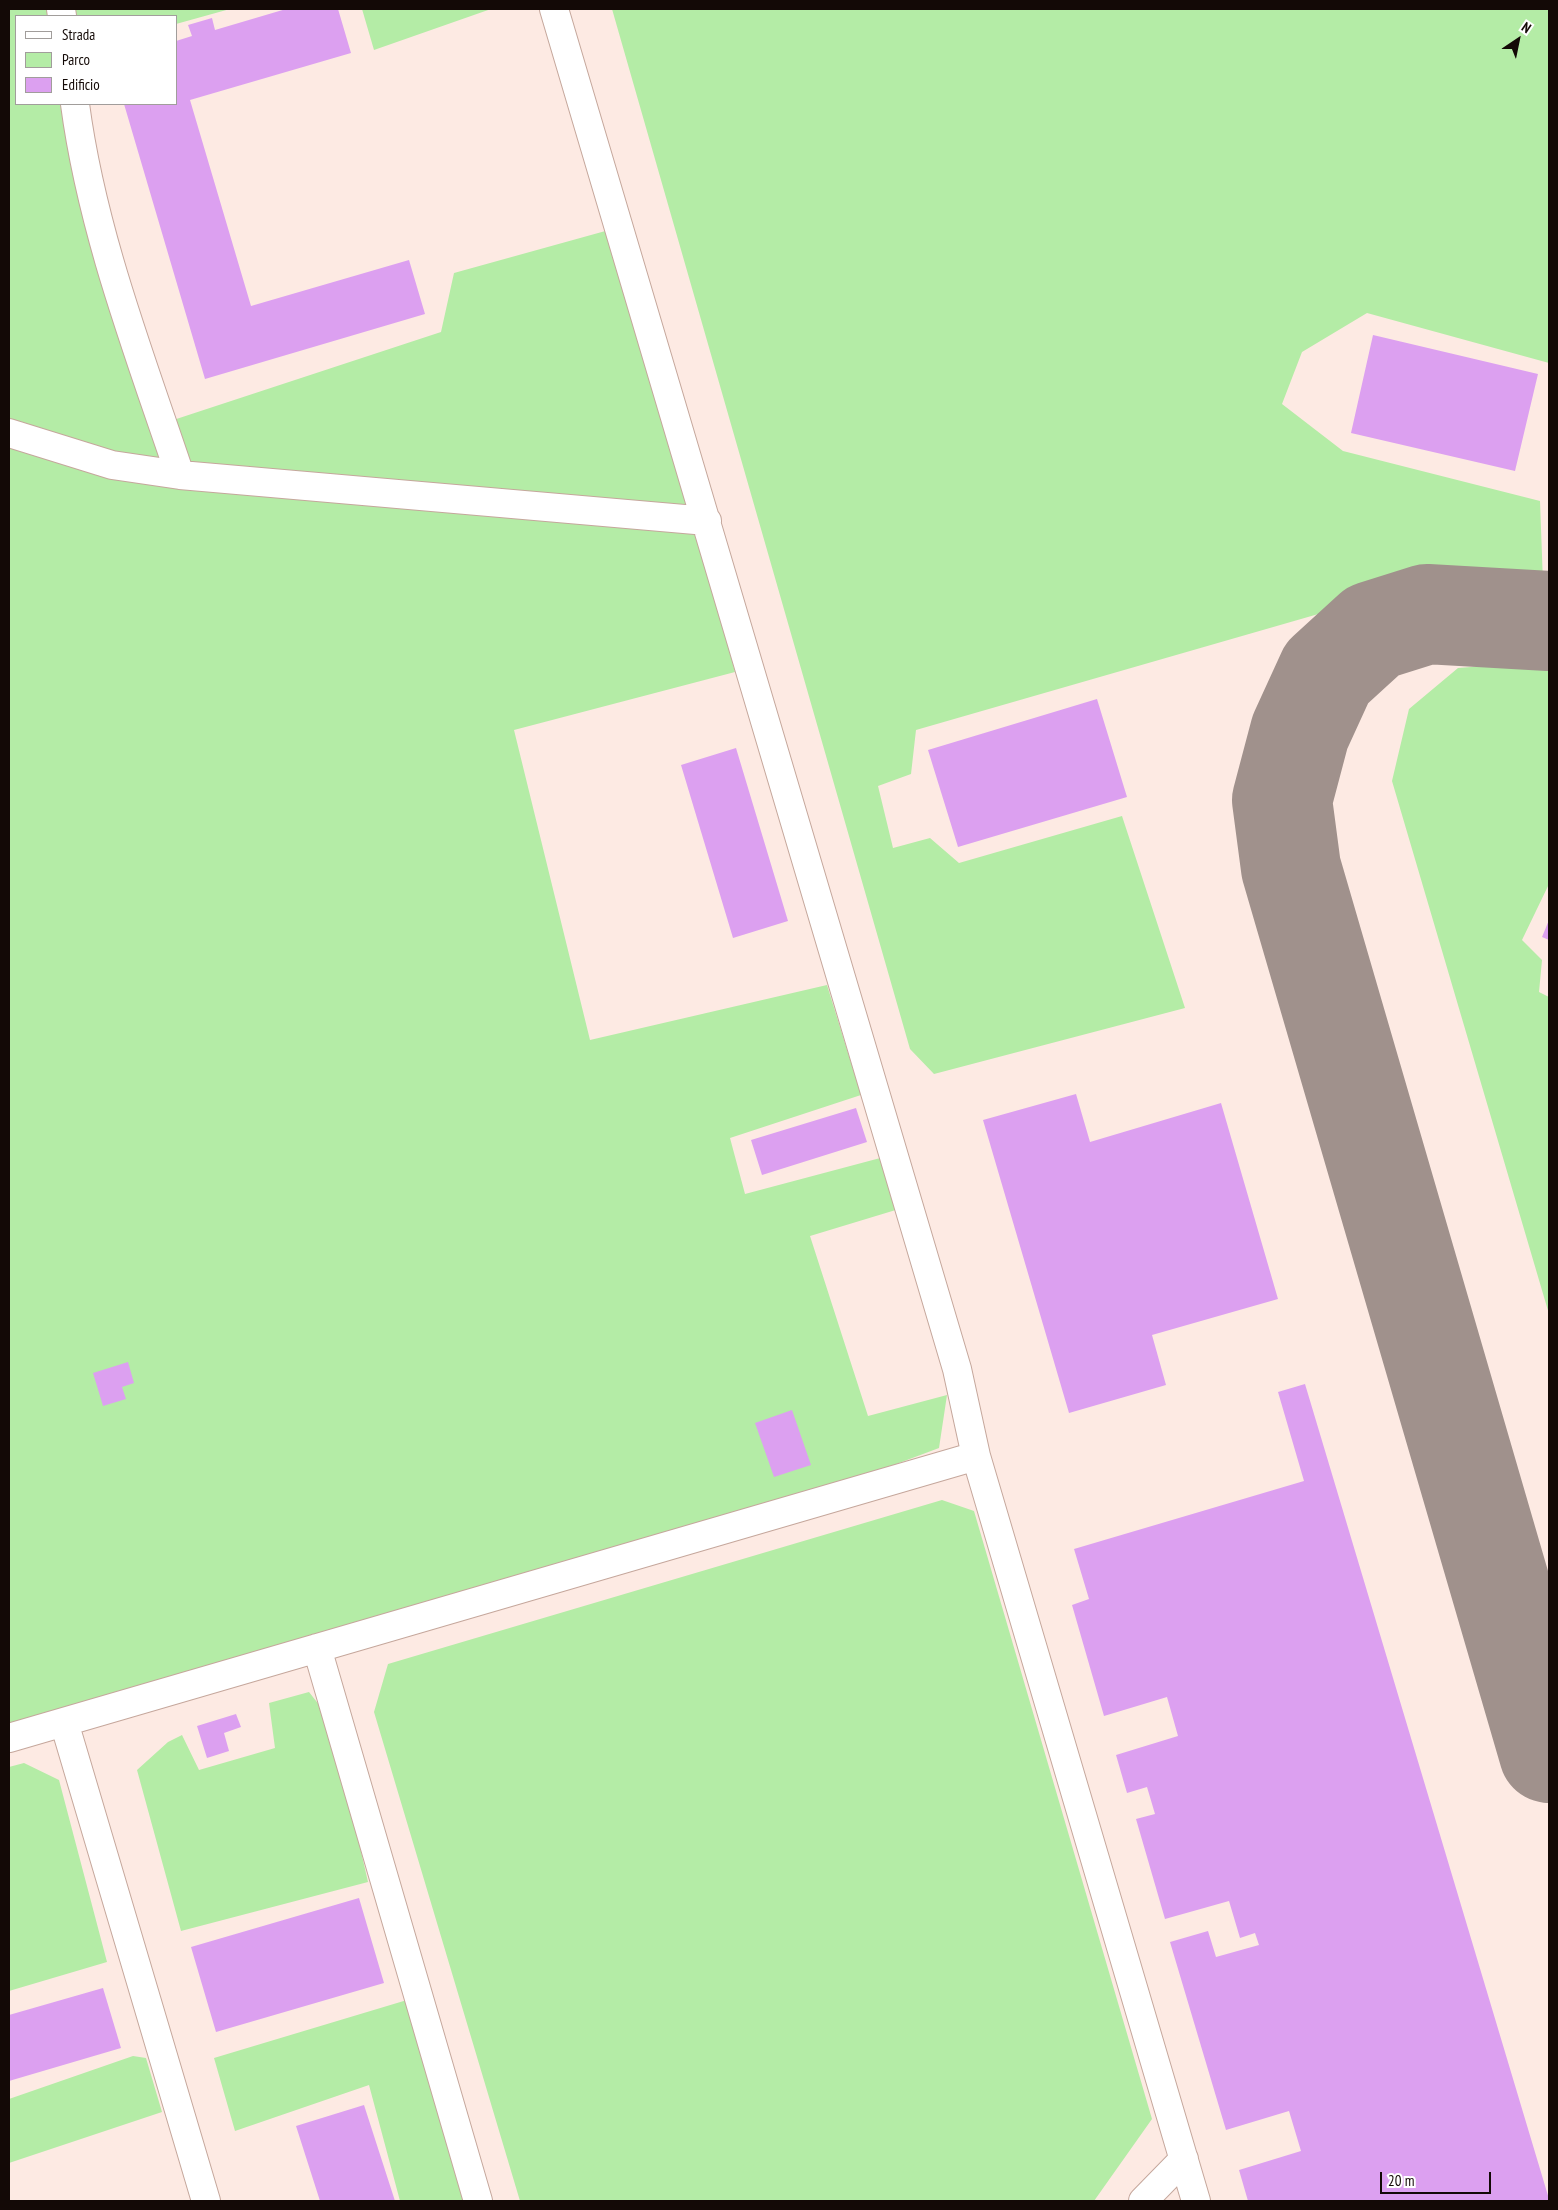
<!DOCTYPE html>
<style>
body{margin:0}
#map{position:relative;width:1558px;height:2210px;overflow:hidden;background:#fdeae3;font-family:"PT Sans Narrow",sans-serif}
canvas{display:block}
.frame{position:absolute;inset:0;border:10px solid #130906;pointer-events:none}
.legend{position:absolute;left:15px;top:15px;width:162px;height:90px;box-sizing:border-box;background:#fff;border:1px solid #a19d9b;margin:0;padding:6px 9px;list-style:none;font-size:15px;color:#130906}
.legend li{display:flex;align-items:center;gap:10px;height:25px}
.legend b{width:25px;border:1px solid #a19d9b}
.north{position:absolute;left:1493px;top:15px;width:50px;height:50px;-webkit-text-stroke:4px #fff;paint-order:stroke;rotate:34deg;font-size:14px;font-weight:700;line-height:20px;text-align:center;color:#130906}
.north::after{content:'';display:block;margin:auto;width:18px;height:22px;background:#130906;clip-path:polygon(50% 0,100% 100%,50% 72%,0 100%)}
.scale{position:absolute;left:1380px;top:2172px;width:111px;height:22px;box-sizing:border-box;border:2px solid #130906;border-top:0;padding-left:6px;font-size:15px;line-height:18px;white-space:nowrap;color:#130906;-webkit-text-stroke:4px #fff;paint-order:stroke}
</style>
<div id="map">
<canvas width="1558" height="2210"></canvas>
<div class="frame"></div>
<ul class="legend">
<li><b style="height:6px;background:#fff"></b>Strada</li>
<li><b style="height:14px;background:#b4eca6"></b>Parco</li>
<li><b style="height:14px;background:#dca0f0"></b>Edificio</li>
</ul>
<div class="north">N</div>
<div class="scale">20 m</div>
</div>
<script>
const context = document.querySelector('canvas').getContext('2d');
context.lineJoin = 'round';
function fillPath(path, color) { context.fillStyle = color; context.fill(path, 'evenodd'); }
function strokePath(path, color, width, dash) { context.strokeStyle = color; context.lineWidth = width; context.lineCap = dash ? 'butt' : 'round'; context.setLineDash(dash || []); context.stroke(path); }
fillPath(new Path2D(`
 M9 9H230L176 24V16H16V104H63L152 427 441 332 454 273 609 230 685 478 735 672 514 730 590 1040 827 985 861 1095 730 1138 745 1194 884 1157 899 1209 810 1236 868 1416 947 1395 939 1448 883 1469 9 1726Z
 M362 9H491L374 50Z
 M612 9H1549V363L1367 313 1302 352 1282 404 1343 451 1540 501 1543 583 1360 602 916 730 911 774 878 786 893 848 930 838 959 863 1122 816 1185 1008 934 1074 910 1049Z
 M1549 661V884L1522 940 1542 960 1539 992 1549 997V1314L1392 781 1409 709 1458 668Z
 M942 1500 974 1511 1152 2119 1094 2201H520L374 1712 388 1664Z
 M309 1692 331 1720 368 1882 181 1931 137 1770 168 1742 182 1735 199 1770 275 1748 269 1703Z
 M24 1763 59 1780 107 1962 9 1991V1767Z
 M407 2000 469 2201H400L369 2085 235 2131 214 2058Z
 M133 2056 146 2058 162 2112 9 2163V2099Z`), '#b4eca6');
strokePath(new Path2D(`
 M1549 621 1427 614 1373 631 1327 673 1300 732 1282 800 1291 868 1549 1753`), '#a0918c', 100);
fillPath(new Path2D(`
 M286 9H338L351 53 190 100 251 306 409 260 425 314 205 379 124 104H176V41L192 36 188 25 212 18 215 30Z
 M1373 335 1538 374 1515 471 1351 433Z
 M1097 699 1127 797 958 847 928 750Z
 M736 748 788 921 733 938 681 765Z
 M1549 920V940L1542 937Z
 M1076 1094 1090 1142 1221 1103 1278 1299 1152 1335 1166 1385 1069 1413 983 1120Z
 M856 1108 867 1142 762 1175 751 1140Z
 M128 1362 134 1383 122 1387 126 1399 103 1406 93 1373Z
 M1305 1384 1549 2199V2201H1248L1239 2170 1301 2151 1289 2111 1226 2130 1170 1942 1208 1931 1216 1957 1259 1945 1255 1933 1240 1938 1229 1901 1165 1919 1136 1819 1155 1814 1147 1787 1127 1793 1116 1755 1178 1736 1167 1697 1104 1716 1072 1605 1089 1599 1074 1549 1304 1481 1278 1392Z
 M792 1410 811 1465 774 1477 755 1423Z
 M236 1714 241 1727 224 1733 229 1751 207 1758 197 1726Z
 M359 1898 384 1983 216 2032 191 1947Z
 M103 1988 121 2048 9 2081V2015Z
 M364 2105 395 2201H320L296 2126Z`), '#dca0f0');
const minor = new Path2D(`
 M61 9 62 16
 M554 9 957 1369 976 1456 1196 2201
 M75 104C92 232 139 353 180 475L707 521
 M9 433 112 465 180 475
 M317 1648 478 2201
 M64 1722 206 2201
 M9 1738 976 1456
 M1143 2201 1184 2159`);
strokePath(minor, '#c5a79c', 30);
strokePath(minor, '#fff', 28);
</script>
